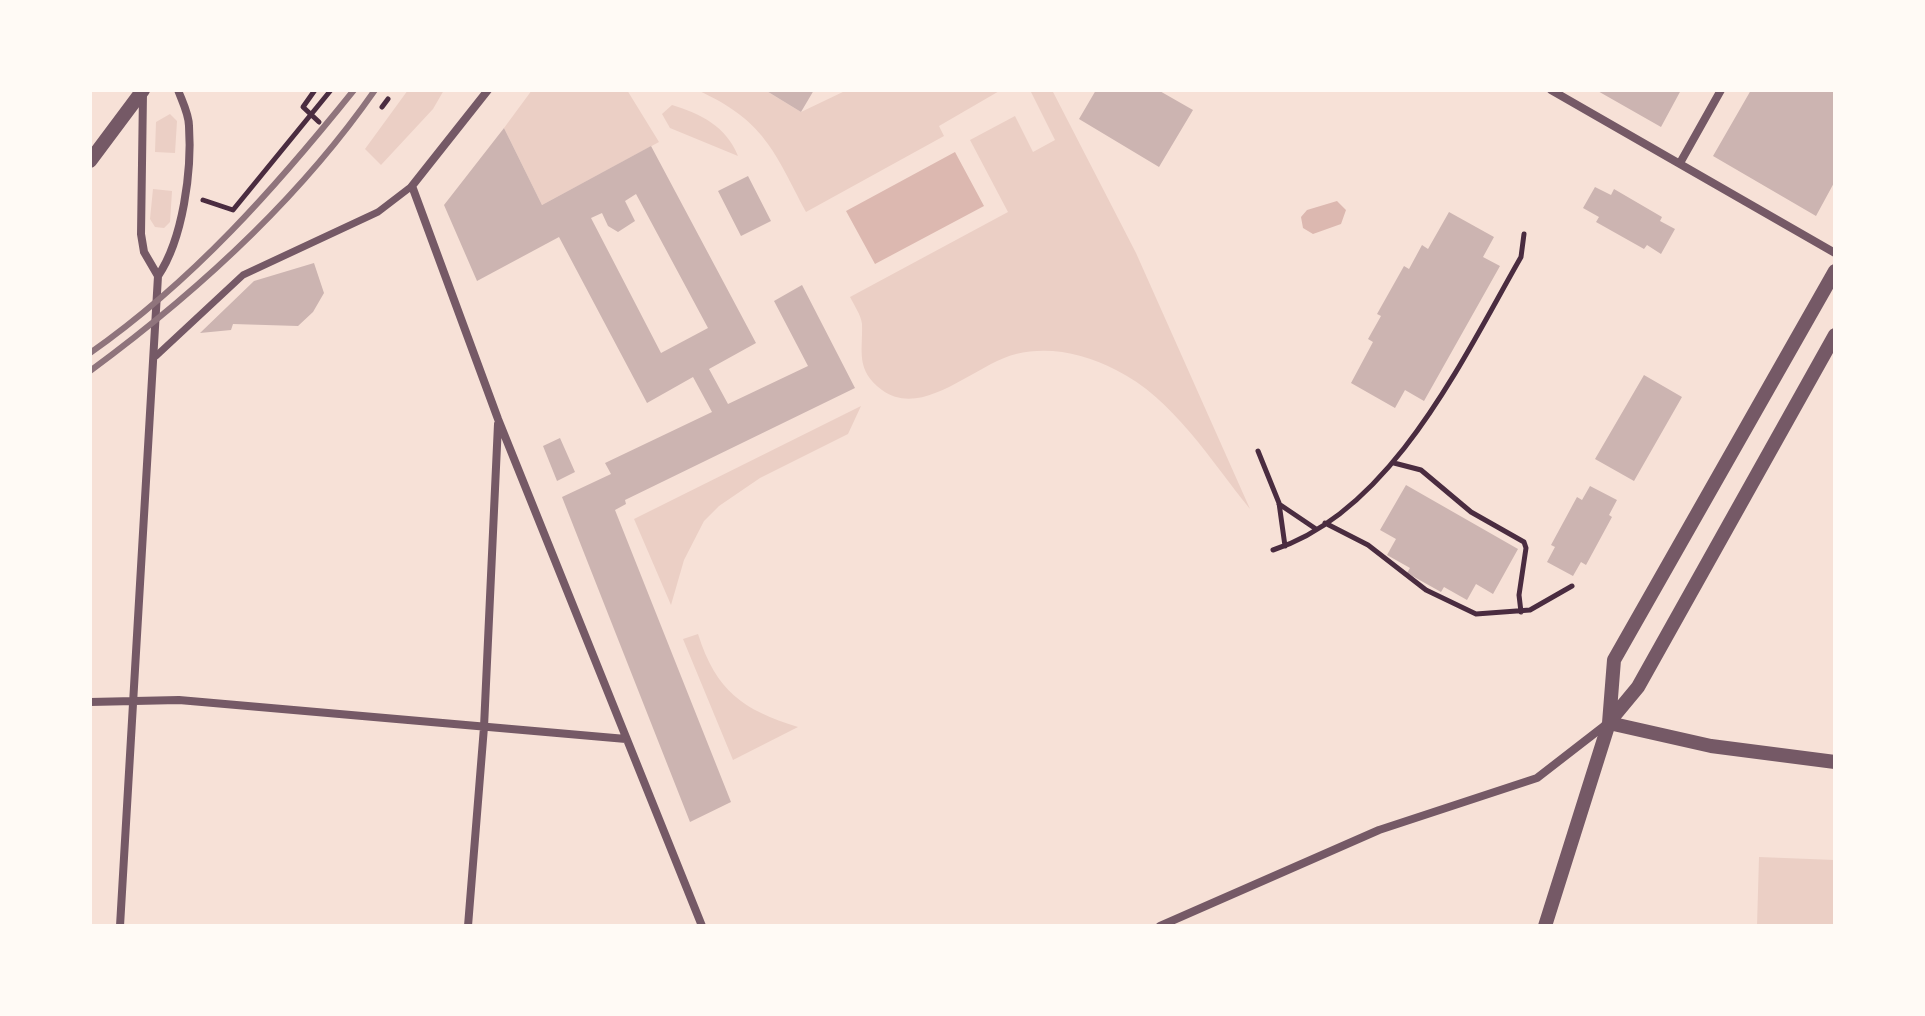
<!DOCTYPE html>
<style>
body{margin:0}
#map{position:relative;width:1925px;height:1016px;overflow:hidden;background:#f7e1d7;font-family:"Golos Text",sans-serif}
canvas{display:block}
.frame{position:absolute;inset:0;border:92px solid #fffaf5;pointer-events:none}
</style>
<div id="map">
<canvas width="1925" height="1016"></canvas>
<div class="frame"></div>
</div>
<script>
const context = document.querySelector('canvas').getContext('2d');
context.lineJoin = 'round';
function fillPath(path, color) { context.fillStyle = color; context.fill(path, 'evenodd'); }
function strokePath(path, color, width, dash) { context.strokeStyle = color; context.lineWidth = width; context.lineCap = dash ? 'butt' : 'round'; context.setLineDash(dash || []); context.stroke(path); }
fillPath(new Path2D(`
 M408 90H444L433 109 381 165 365 149Z
 M532 90H627L659 142 542 205 504 128Z
 M697 90H765L801 112 847 90H1001L939 126 944 136 806 212C774 151 764 120 697 90Z
 M1030 90H1052L1136 253 1250 509C1211 461 1173 398 1116 370 1085 354 1050 346 1016 354 975 364 923 420 882 390 855 370 863 351 862 324 861 315 854 305 850 297L1008 212 970 140 1015 116 1033 152 1055 140Z
 M672 105C701 114 726 126 738 156L670 128 662 114Z
 M170 114 177 121 175 153 155 152 156 122Z
 M153 189 172 191 170 222 164 228 155 227 150 219Z
 M861 406 848 434 760 478 719 506 704 521 684 560 671 605 634 519Z
 M698 634C716 691 743 710 798 727L733 760 683 639Z
 M1759 857 1835 860V926H1757Z`), '#ebcfc5');
fillPath(new Path2D(`
 M955 152 984 206 875 264 846 211Z
 M1337 201 1346 210 1341 224 1313 234 1303 228 1301 217 1307 210Z`), '#dcb8b0');
fillPath(new Path2D(`
 M765 90H814L801 112Z
 M1096 90H1158L1193 110 1159 167 1079 119Z
 M1596 90H1681L1661 127Z
 M1751 90H1835V181L1816 216 1713 156Z
 M504 128 542 205 651 146 756 343 709 369 728 404 808 366 774 301 802 285 855 388 625 500 626 504 615 510 731 802 690 822 562 497 611 474 605 463 712 412 693 377 647 403 559 237 477 281 444 205ZM636 194 708 328 661 353 591 218 602 213 608 226 618 232 635 221 625 201Z
 M748 176 771 221 741 236 718 191Z
 M1595 187 1611 195 1614 189 1662 217 1660 221 1675 229 1661 254 1647 245 1644 249 1596 222 1599 217 1583 208Z
 M1449 212 1494 237 1483 257 1500 266 1424 401 1405 390 1395 408 1351 383 1373 342 1368 339 1381 316 1377 314 1404 266 1409 269 1422 245 1428 249Z
 M314 263 324 293 313 312 298 326 233 324 231 330 200 333 254 281Z
 M1644 375 1682 397 1634 481 1595 459Z
 M560 438 575 472 557 481 543 446Z
 M1406 485 1518 549 1493 594 1476 584 1467 600 1444 587 1441 592 1407 573 1410 568 1387 555 1396 539 1380 530Z
 M1590 486 1617 500 1609 515 1612 517 1586 565 1581 562 1573 576 1547 562 1555 547 1551 545 1577 497 1582 500Z`), '#ccb4b1');
strokePath(new Path2D(`
 M315 90 303 107 319 122
 M382 107 388 99
 M203 200 233 210 331 90
 M1258 451 1279 503 1285 546
 M1394 463 1421 470 1471 512 1524 542 1526 548 1519 595 1521 612
 M1279 504 1316 529
 M1325 523 1368 545 1426 590 1476 614 1530 610 1572 586
 M1273 550C1392 512 1463 358 1521 257L1524 234`), '#4a2c40', 5);
strokePath(new Path2D(`
 M156 356 243 275 378 212 412 186`), '#755966', 7);
strokePath(new Path2D(`
 M488 90 412 186 498 419 702 926
 M1551 90 1835 253
 M143 93 141 234 144 252 158 276
 M1680 163 1721 90
 M158 276C183 239 192 171 189 126 189 114 182 101 178 90
 M90 702 179 700 626 739
 M120 926 158 276
 M468 926 484 727 498 424
 M1160 926 1379 830 1537 778 1608 723`), '#755966', 8);
strokePath(new Path2D(`
 M90 161 143 90
 M1609 722 1638 687 1835 335
 M1609 723 1711 746 1835 762
 M1545 926 1609 723 1614 660 1835 271`), '#755966', 14);
strokePath(new Path2D(`
 M90 353C193 281 276 187 354 90
 M90 371C196 293 299 199 375 90`), '#8f747c', 6);
</script>
